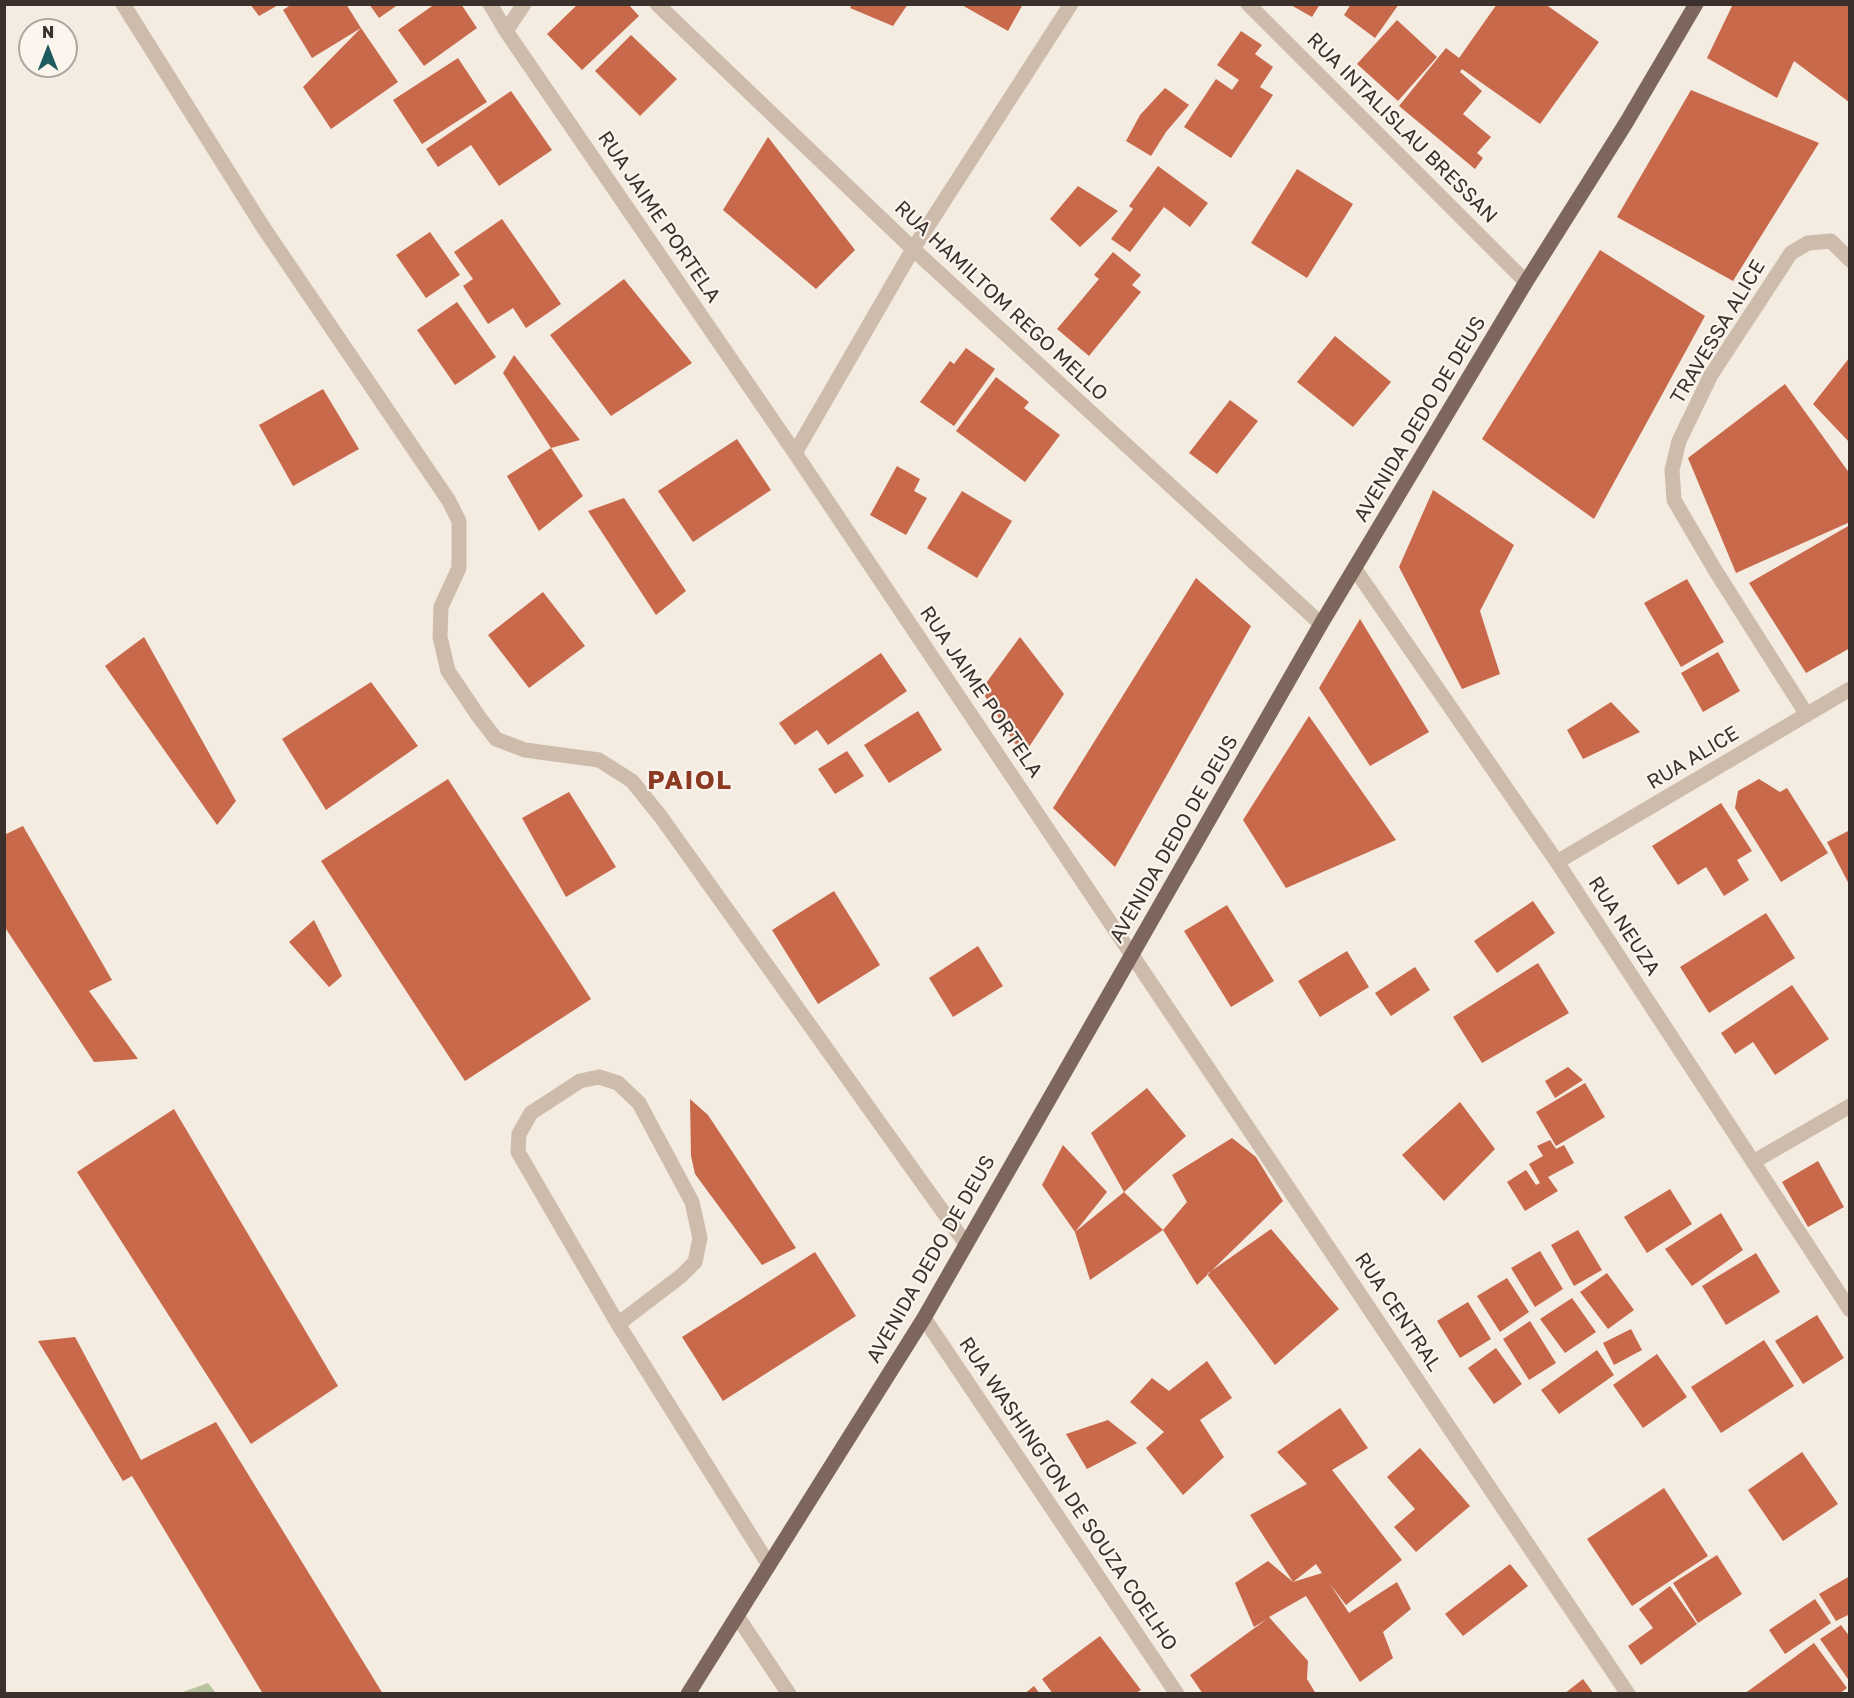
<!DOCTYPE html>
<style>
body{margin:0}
#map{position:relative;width:1854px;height:1698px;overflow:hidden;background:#f4ebe1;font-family:"Golos Text",sans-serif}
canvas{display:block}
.frame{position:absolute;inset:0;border:6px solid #3b302b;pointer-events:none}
.north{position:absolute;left:18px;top:18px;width:60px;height:60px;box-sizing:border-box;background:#fbf5ee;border:2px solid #aea6a0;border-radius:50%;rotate:0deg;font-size:16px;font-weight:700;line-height:24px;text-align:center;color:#3b302b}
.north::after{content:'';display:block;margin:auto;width:21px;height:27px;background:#1f5a5e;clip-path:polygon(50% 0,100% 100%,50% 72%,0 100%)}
</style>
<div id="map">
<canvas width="1854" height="1698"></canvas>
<div class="frame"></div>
<div class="north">N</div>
</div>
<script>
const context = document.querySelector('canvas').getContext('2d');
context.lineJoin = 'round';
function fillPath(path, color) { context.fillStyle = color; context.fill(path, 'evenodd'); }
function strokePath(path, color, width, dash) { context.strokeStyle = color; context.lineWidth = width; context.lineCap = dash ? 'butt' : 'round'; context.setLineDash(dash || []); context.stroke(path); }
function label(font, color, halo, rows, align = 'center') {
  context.font = font + ' "Golos Text",sans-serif'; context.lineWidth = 4.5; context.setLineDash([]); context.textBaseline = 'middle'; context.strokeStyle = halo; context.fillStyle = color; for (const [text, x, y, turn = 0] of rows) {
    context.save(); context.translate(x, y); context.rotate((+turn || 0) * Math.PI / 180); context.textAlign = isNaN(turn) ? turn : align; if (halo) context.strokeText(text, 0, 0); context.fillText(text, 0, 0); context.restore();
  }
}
fillPath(new Path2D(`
 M208 1683 216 1693H180Z`), '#b8c4a0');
fillPath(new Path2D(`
 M250 4H280L259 16Z
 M292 4H346L361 28 312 58 283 10Z
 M369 4H399L379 18Z
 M435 4H461L477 28 424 66 398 30Z
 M578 4H628L639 16 582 70 547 34Z
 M852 4H908L893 26 850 8Z
 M960 4H1023L1008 31Z
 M1289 4H1320L1312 17Z
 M1351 4H1399L1375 38 1344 15Z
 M1497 4H1545L1599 42 1540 124 1462 69 1460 72 1482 91 1463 114 1491 137 1477 153 1483 158 1475 169 1399 106 1446 48 1459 58Z
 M1733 4H1850L1849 102 1794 61 1777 98 1707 58Z
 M1397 20 1437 57 1398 101 1357 64Z
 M361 28 398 82 331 129 303 87Z
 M1241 31 1262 45 1255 54 1273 67 1260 87 1273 95 1231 158 1184 127 1216 79 1232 90 1239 80 1217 65Z
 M631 35 677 79 640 116 595 71Z
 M458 58 487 102 422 144 393 100Z
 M1165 88 1189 105 1166 132 1151 156 1126 141 1140 115Z
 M1691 90 1819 143 1733 281 1617 217Z
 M511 91 552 150 499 186 471 145 438 167 426 149Z
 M768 137 855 250 816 289 723 210Z
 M1158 166 1208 203 1190 227 1164 207 1130 252 1111 239 1133 209 1129 206Z
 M1297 169 1353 204 1307 278 1251 243Z
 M1078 186 1118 211 1080 247 1050 219Z
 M502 219 561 304 526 328 513 308 488 324 463 286 473 279 454 252Z
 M430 232 460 275 426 298 396 255Z
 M1600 250 1705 316 1594 519 1482 439Z
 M1113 252 1141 275 1132 285 1141 292 1089 356 1057 329 1099 279 1094 275Z
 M624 279 692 363 611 416 550 335Z
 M457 302 496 357 455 385 417 330Z
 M1335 336 1391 382 1353 427 1297 382Z
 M966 348 995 369 954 426 920 402 950 361 954 364Z
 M514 355 580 440 551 448 503 373Z
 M1850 357V443L1813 404Z
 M996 377 1029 402 1024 408 1060 435 1025 482 956 431Z
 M1785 384 1850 474V522L1736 573 1688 458Z
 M323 389 359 449 293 486 259 425Z
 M1230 400 1258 421 1217 474 1189 453Z
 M737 439 771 490 693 542 658 491Z
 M551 448 583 496 539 531 507 476Z
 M897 466 920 479 914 491 927 498 906 535 870 515Z
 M1433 490 1514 545 1480 611 1500 674 1462 689 1399 567Z
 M962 491 1012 521 977 578 927 548Z
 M624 498 686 591 656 615 588 511Z
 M1850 525V648L1806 673 1749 583Z
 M1196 578 1251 626 1115 867 1053 808Z
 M1687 579 1724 642 1681 667 1644 603Z
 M543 592 585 646 529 688 488 635Z
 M1360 619 1429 732 1370 766 1319 688Z
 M144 637 236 801 217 825 105 666Z
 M1020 637 1064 694 1023 756 981 690Z
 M1718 652 1740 691 1703 712 1681 673Z
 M881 653 907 691 828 745 817 730 795 745 779 723Z
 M371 682 418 746 326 810 282 739Z
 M1611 702 1640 732 1583 759 1567 730Z
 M918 711 942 750 889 783 864 745Z
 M1309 716 1396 840 1286 888 1243 820Z
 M847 751 864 776 835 794 818 769Z
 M448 779 591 999 465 1081 321 861Z
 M1759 779 1780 792 1787 788 1828 853 1781 882 1735 808 1738 791Z
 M569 792 616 867 566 897 522 818Z
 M1721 803 1752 851 1737 860 1749 880 1724 896 1706 867 1678 885 1652 846Z
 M23 826 112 980 89 991 138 1059 94 1062 4 926V835Z
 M1850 830V886L1827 842Z
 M834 891 880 965 818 1004 772 930Z
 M1533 901 1555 933 1497 973 1474 941Z
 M1227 905 1274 981 1231 1007 1184 931Z
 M1766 913 1795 958 1709 1013 1680 967Z
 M314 920 342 976 329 987 289 942Z
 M978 946 1003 986 953 1017 929 978Z
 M1347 951 1369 987 1320 1017 1298 981Z
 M1538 963 1569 1013 1482 1063 1453 1017Z
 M1415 967 1430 990 1391 1016 1375 993Z
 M1792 985 1829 1039 1775 1075 1753 1042 1735 1054 1721 1033Z
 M1568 1067 1583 1080 1555 1098 1545 1081Z
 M1585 1083 1605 1117 1556 1146 1536 1112Z
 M1147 1088 1186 1136 1124 1192 1091 1133Z
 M690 1099 708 1115 796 1248 762 1265 695 1174 691 1156Z
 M1460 1102 1495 1149 1444 1201 1402 1155Z
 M174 1109 338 1386 251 1444 77 1172Z
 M1232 1138 1256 1157 1283 1201 1197 1285 1163 1230 1187 1202 1172 1175Z
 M1550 1140 1556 1149 1564 1145 1574 1163 1548 1177 1558 1191 1525 1211 1507 1182 1526 1170 1536 1185 1540 1183 1529 1164 1543 1156 1537 1146Z
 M1063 1145 1107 1192 1075 1232 1124 1192 1163 1230 1090 1280 1075 1232 1042 1185Z
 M1818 1161 1844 1207 1808 1227 1782 1182Z
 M1670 1189 1692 1224 1647 1253 1624 1217Z
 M1721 1213 1743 1250 1692 1286 1665 1249Z
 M1271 1229 1339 1309 1275 1365 1207 1274Z
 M1578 1230 1602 1270 1574 1286 1551 1245Z
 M1540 1251 1563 1289 1535 1307 1511 1268Z
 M815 1252 856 1316 723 1401 682 1337Z
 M1756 1253 1780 1292 1726 1325 1702 1286Z
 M1607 1273 1634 1310 1608 1329 1580 1292Z
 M1507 1278 1529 1312 1500 1332 1477 1296Z
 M1572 1298 1596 1332 1565 1353 1540 1319Z
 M1468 1302 1491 1339 1460 1358 1437 1321Z
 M1817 1315 1844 1358 1803 1384 1775 1341Z
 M1530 1321 1556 1363 1529 1380 1503 1339Z
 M1631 1329 1642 1350 1614 1365 1603 1343Z
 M75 1337 141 1460 216 1422 383 1694H263L132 1476 123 1481 38 1341Z
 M1764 1340 1794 1386 1721 1433 1691 1387Z
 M1496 1348 1522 1384 1494 1404 1468 1368Z
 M1597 1350 1614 1375 1559 1414 1541 1390Z
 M1657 1354 1687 1397 1643 1428 1613 1385Z
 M1207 1361 1232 1398 1200 1420 1224 1457 1183 1495 1146 1448 1164 1432 1130 1402 1152 1378 1169 1391Z
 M1340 1408 1368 1448 1332 1470 1402 1560 1346 1605 1330 1584 1349 1613 1397 1582 1411 1609 1383 1632 1393 1658 1360 1682 1306 1596 1269 1617 1308 1661 1307 1679 1316 1694H1203L1190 1675 1267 1619 1254 1627 1235 1583 1268 1561 1293 1582 1250 1515 1307 1484 1277 1452ZM1316 1564 1322 1573 1293 1582Z
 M1108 1420 1137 1443 1087 1469 1066 1434Z
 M1420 1448 1470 1506 1416 1552 1394 1527 1415 1509 1387 1477Z
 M1802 1452 1838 1504 1783 1541 1748 1490Z
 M1664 1488 1708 1556 1632 1606 1587 1539Z
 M1717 1555 1742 1594 1698 1623 1673 1583Z
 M1510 1564 1528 1586 1463 1636 1445 1614Z
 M1850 1576V1614L1836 1621 1819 1594Z
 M1670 1586 1697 1624 1641 1665 1628 1646 1653 1628 1639 1609Z
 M1815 1599 1831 1623 1785 1654 1769 1630Z
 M1841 1625 1850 1637V1682L1820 1639Z
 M1100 1636 1141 1690 1134 1694H1053L1042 1679Z
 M1814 1643 1847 1688 1839 1694H1744Z
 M1583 1679 1594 1694H1564Z
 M1034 1686 1040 1694H1024Z`), '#c8694b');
strokePath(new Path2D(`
 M123 4 263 227 449 501 459 521V568L441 607 440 637 448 671 479 717 496 739 525 750 599 760 632 781 661 817 966 1244
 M490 4 506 31 795 453 1628 1694
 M657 4 913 249 1321 624
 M1248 4 1526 282
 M506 31 524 4
 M795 453 913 249 1071 4
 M1355 569 1557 862 1850 1310
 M1807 715 1715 570 1674 500 1672 470 1679 441 1711 375 1791 253 1808 243 1831 241 1850 260
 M1557 862 1850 689
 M1753 1162 1850 1106
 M924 1318 1177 1694
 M618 1324 681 1276 695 1262 700 1238 692 1202 639 1103 618 1083 599 1077 580 1081 531 1113 519 1134 518 1152 618 1324 769 1565
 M737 1616 789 1694`), '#cdbbac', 15);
strokePath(new Path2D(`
 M688 1694 924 1318 1321 624 1526 282 1626 123 1696 4`), '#7d675c', 15);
label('20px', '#3b302b', '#fbf5ee', [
 ["RUA INTALISLAU BRESSAN",1402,128,45],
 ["RUA JAIME PORTELA",659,217,56],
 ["RUA HAMILTOM REGO MELLO",1001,301,43],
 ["TRAVESSA ALICE",1718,332,-59],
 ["AVENIDA DEDO DE DEUS",1420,419,-59],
 ["RUA JAIME PORTELA",981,692,56],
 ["RUA ALICE",1693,758,-31],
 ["AVENIDA DEDO DE DEUS",1174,839,-60],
 ["RUA NEUZA",1624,926,57],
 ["AVENIDA DEDO DE DEUS",931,1259,-60],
 ["RUA CENTRAL",1398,1312,56],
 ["RUA WASHINGTON DE SOUZA COELHO",1068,1494,56]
]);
context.letterSpacing = '1.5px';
label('bold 26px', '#8c3b22', '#fbf5ee', [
 ["PAIOL",690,781]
]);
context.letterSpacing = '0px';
</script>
